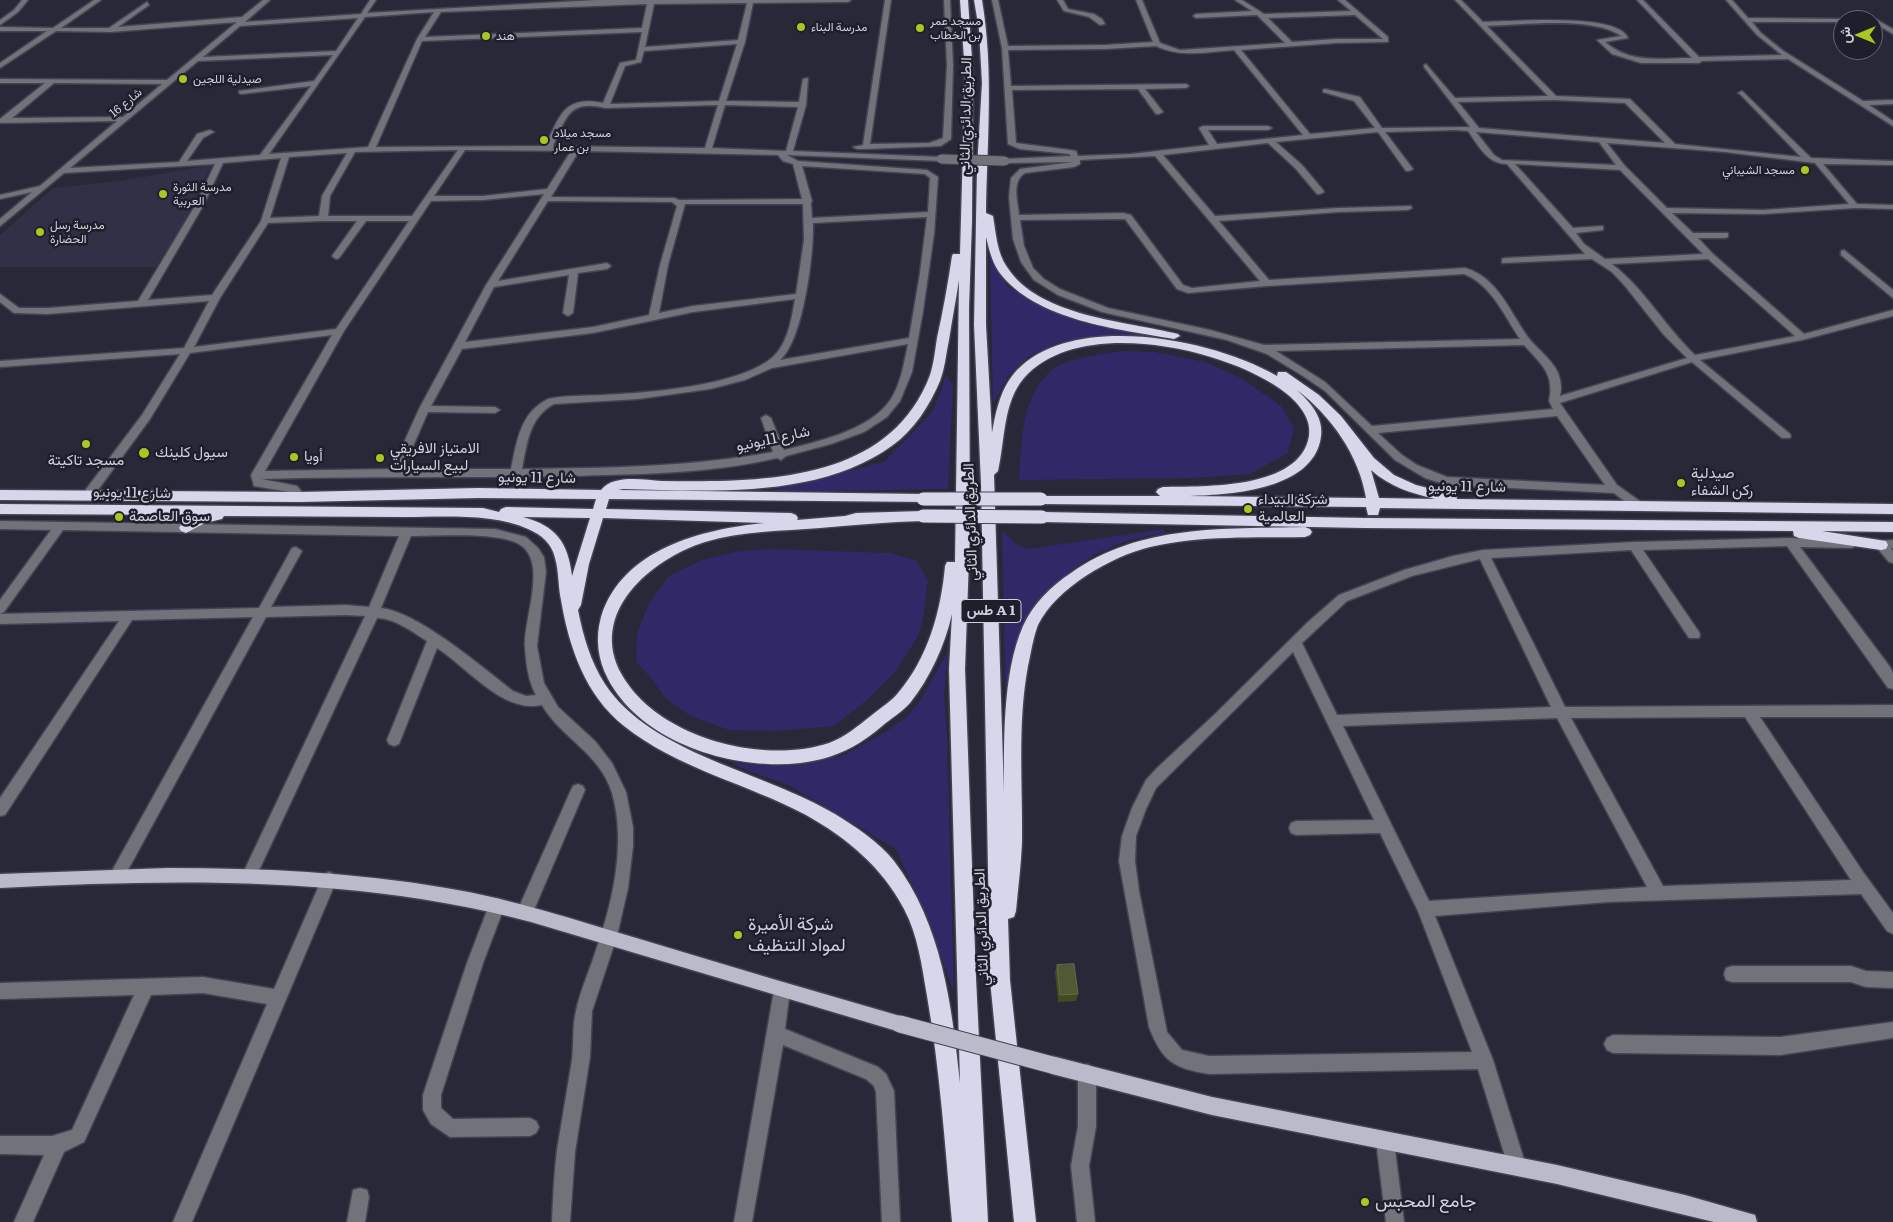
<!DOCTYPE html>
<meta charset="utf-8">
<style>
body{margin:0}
#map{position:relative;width:1893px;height:1222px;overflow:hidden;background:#282838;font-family:Literata,Vazirmatn,serif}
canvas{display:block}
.north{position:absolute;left:1833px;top:10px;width:50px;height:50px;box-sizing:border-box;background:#1f1e2d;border:1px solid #666573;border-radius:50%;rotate:270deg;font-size:14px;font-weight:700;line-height:20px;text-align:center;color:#d0d0db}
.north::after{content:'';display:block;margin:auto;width:18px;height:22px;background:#a7c81f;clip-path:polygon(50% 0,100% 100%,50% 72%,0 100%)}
</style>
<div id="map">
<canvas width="1893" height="1222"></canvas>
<div class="north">ش</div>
</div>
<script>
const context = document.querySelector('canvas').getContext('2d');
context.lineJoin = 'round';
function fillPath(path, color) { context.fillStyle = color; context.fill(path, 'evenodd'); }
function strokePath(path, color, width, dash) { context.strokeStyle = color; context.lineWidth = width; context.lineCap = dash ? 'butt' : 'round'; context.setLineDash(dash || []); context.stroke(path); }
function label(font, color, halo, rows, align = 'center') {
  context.font = font + ' Literata,Vazirmatn,serif'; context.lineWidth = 5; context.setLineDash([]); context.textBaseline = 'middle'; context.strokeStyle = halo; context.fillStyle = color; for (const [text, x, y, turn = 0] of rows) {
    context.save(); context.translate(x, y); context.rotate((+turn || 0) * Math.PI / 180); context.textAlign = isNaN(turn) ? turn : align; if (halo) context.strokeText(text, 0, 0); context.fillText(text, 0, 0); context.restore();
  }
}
fillPath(new Path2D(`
 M212 165 198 192 192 212 156 267H0V235L53 188 120 181Z`), '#313046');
fillPath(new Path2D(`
 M990 256 1008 287 1042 307 1098 326 1184 341 1104 336 1060 342 1029 356 1009 375 993 404Z
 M1123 351 1155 352 1205 362 1241 378 1281 406 1294 428 1288 453 1250 474 1193 478 1019 480C1022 441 1020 397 1053 369 1065 359 1106 353 1123 351Z
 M946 376 953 385 948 489 765 492 884 462 933 411Z
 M1163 529 1166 533 1133 539 1116 545 1094 555 1073 569 1059 582 1047 595 1006 709 1002 531 1015 543 1028 549Z
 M772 549 889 553 916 560 928 580 923 619 918 636 896 671 868 699 834 726 778 731 729 730 691 716 666 699 652 679 636 662 637 634 648 605 669 576 702 560 740 551Z
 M948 651 944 695 947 739 954 993 928 920 896 849 789 785 751 772 730 762 767 766 799 765 842 756 882 734 907 717 920 701Z`), '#312868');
const minor = new Path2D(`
 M22 0H28L18 12 0 25V20L14 10Z
 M94 0H101L61 28H109L147 2 149 5 118 27 242 17 263 0H270L245 22 361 14 370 0H376L367 13 596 0H851L848 2 753 3 745 42 726 101 799 102 803 79 808 78 806 105 793 151 941 157 945 159 941 161 787 155 798 161 927 170 938 177 934 234 923 311 912 372 900 401 887 417 864 432 831 444 786 456 781 460 777 458C710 474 638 474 569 476 467 478 365 476 262 479L297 486 306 497 300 501 296 500 289 492 254 486 251 475 332 335 190 353 150 419 92 498H84L82 495 84 492 142 415 180 354 0 367V361L184 348 209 301 48 314 14 313 0 302V294L19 308H48L138 301 195 206 215 164 64 173 0 226V219L32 192 0 199V195L40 186 117 121 0 123V119L45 83H0V79L167 80 237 22 111 32 56 31 0 68V63L47 31H0V27L53 28ZM747 3 738 40 645 47 654 4ZM647 4 642 28 425 37 441 12ZM434 12 417 39 368 147 269 154 365 17ZM358 18 336 51 203 57 240 26ZM642 32 636 60 620 63 603 103C563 95 560 117 545 146L376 147 422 41ZM737 44 719 101 610 104 625 66 641 62 644 51ZM333 55 314 81 239 91V93L241 94 311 86 260 155 187 161 203 138 214 132 210 130 197 134 179 162 70 168 198 61ZM54 83 162 84 123 117 12 118ZM718 105 705 148 553 146C566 119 568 99 605 108ZM725 105 798 107 786 151 712 148ZM458 150 412 216H328L330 196 355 152ZM465 150 571 151 547 189 483 196H434ZM579 151 778 155 783 161 793 164 802 199 679 200 674 198 551 197ZM347 153 322 196 319 216 270 218 289 157ZM281 158 261 221 212 295 148 300 203 206 223 163ZM802 166 925 174 930 178 928 212 812 218 811 203 812 201ZM544 194 486 285 419 409 392 469 265 471 344 331 431 201 483 200ZM548 201 672 202 677 206 660 265 649 315 593 327 465 342 494 287 569 275 563 313 568 316 573 313 578 273 607 269 611 266 607 263 498 281ZM685 204H803L804 240 796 294 693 306 659 313 668 265ZM927 217 920 273 909 338 780 360C803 341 814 254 813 223ZM323 221H357L332 256 336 259 339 258 366 221H409L336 329 194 347 220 298 268 223ZM795 299C792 316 789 336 779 350 754 386 644 393 602 395 585 396 565 395 548 399 520 413 517 440 511 469H403L428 412 495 413 500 410 495 407 431 406 462 349 593 333 693 312ZM908 344C904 363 901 383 891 399 871 430 817 442 784 450L771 418 766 415 761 418 773 452C690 467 606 468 522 469 527 444 529 417 554 404L638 399 710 389 745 380 772 368Z
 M885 0H891L870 144 929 143 943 138 947 65 944 0H950L953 65 951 139 941 146 866 149H857L853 147 863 145Z
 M992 0H998L1008 46 1105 45 1153 42 1136 0H1142L1160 43 1180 50 1285 43 1257 15 1196 18 1193 16 1196 14 1252 11 1235 0H1242L1264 14 1351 11 1338 0H1345L1388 37V42L1336 43 1241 50 1310 134 1375 128 1354 101 1323 92V90L1325 89 1360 97 1382 128 1470 127 1424 67V65L1426 64 1455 98 1548 96 1455 0H1461L1483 22C1509 22 1618 12 1628 38L1605 42C1630 64 1661 58 1692 58L1637 0H1643L1699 57 1782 55 1757 35 1726 0H1732L1748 18 1845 19 1846 20H1843V22H1752L1761 33 1782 50 1863 101 1893 100V104L1869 105 1893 121V126L1788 59 1702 61 1699 63H1641L1612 54 1597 40 1621 36C1592 16 1522 25 1487 26L1556 96 1630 99 1675 144 1801 157 1740 94 1738 93 1742 91 1811 158 1893 161V165L1823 164 1857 204 1893 205V209L1855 208 1763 214 1672 213 1693 233H1728V237L1725 238H1698L1713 254 1804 334 1893 310V316L1802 340 1700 360 1790 434 1791 436 1790 438H1782L1692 362 1560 403 1617 485 1644 504 1646 507 1644 510H1636L1614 493 1447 485 1425 478 1395 460 1325 391 1303 376 1267 354 1227 340 1102 312 1058 295 1034 280 1021 262 1013 239 1009 197 1011 178 1020 169 1073 162 1005 163 1001 161 1005 159 1071 156 1069 154 1020 149 1008 144 1002 48ZM1355 15 1383 39H1336L1292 42 1268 18ZM1156 46C1180 58 1208 52 1234 50L1303 135 1217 144 1208 130H1268L1272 128 1268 126H1203L1199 128 1209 145 1131 154 1078 156 1076 151 1070 150 1016 143 1012 90 1138 89 1156 114H1159L1163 112 1145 89 1186 88 1189 86 1186 84 1011 86 1008 50 1105 49ZM1554 100 1625 103 1665 143 1479 128 1458 102ZM1456 130 1468 131C1478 145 1487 164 1507 164L1585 254 1505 258 1502 259V263L1592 259 1612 272 1625 286 1664 335 1687 358 1560 396C1562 388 1561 381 1558 373 1552 360 1540 351 1531 341 1511 316 1499 277 1465 268L1269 280 1219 221 1338 212 1408 210 1412 208 1411 206 1338 208 1215 216 1163 155 1268 143 1296 169 1317 194H1320L1324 192 1323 190 1302 165 1276 142 1378 132 1406 171H1409L1413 169 1385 132ZM1476 132 1599 142 1616 165 1502 160 1494 155ZM1607 143 1725 152 1815 163 1849 204 1763 210 1667 208 1625 166ZM1155 156 1260 281 1192 288 1183 285 1131 215 1123 213 1019 215C1018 202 1011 182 1025 173L1074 167 1080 164V160ZM1515 164 1620 170 1703 254 1605 259 1584 244 1576 233 1603 230V226L1573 228ZM1125 219 1177 289 1188 293 1267 286 1464 274C1491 284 1505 317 1520 339L1264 345 1210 330 1108 308 1060 289 1044 279 1033 268 1024 246 1020 220ZM1708 259 1795 336 1695 355C1665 327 1644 288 1612 264ZM1524 345C1541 364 1555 374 1549 401L1553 409 1372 426 1325 382 1276 351ZM1557 416 1605 485 1447 477 1417 465 1402 455 1378 433Z
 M1057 0H1063L1068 9 1094 14 1102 19 1105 24 1100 25 1089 17 1064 11Z
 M1873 20H1877L1893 29V34L1873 22Z
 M1844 250 1893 290V298L1841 255V251Z
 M0 521 495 529 526 537 538 548 544 557 546 572 537 646 544 683 558 707 595 741 612 763 626 792 633 827V846L628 888 617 936 592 1011 590 1057 575 1152 570 1222H552C553 1198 554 1174 557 1150 562 1120 567 1090 572 1060 574 1044 572 1027 576 1011 580 991 589 972 595 953 612 904 627 845 612 793 600 753 561 738 542 705 503 714 467 667 437 648L399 744 394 746 389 744 387 740 427 641C411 631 396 619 377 618L254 881 249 883 244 881 241 876 244 871 365 616 346 615 266 617 123 879 118 881 113 879 110 874 113 869 253 617 132 620 5 815 0 816V798L119 621 0 624V614L259 608 292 548 296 547 302 551 271 607 346 605 369 607 399 536 63 530 4 612 0 614V600L51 530 0 529ZM411 536C438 536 494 532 517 543 550 559 523 619 525 647 526 663 528 681 536 695L526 696 513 691C482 667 418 612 381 608Z
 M1790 538 1856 541 1858 544 1852 548 1800 547 1890 667 1893 673V689L1888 688 1787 546 1643 550 1699 632 1700 635 1699 638H1689L1631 550 1491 558 1565 707 1893 705V717H1760L1863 872 1893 913V934L1887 931 1861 894 1608 902 1435 916 1493 1060 1526 1166 1523 1172 1517 1175 1511 1172 1508 1166 1478 1069 1209 1074C1173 1068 1162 1061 1149 1027L1119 861 1122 836 1132 808 1146 780 1157 768 1214 715 1308 622 1339 595 1404 570 1453 556 1483 550 1634 542ZM1480 559 1551 707 1337 715 1302 643 1347 601 1412 576ZM1293 652 1374 820 1296 821 1291 823 1289 828 1291 833 1296 835 1380 833 1418 911 1472 1052 1209 1056 1182 1050 1167 1032 1139 891 1135 861 1136 836 1146 809 1156 788ZM1745 717 1851 880 1663 886 1571 718ZM1557 718 1647 887 1429 901 1343 726Z
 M1893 540V548H1891L1893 551V563L1889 562 1878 549 1868 548 1866 545 1872 541Z
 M578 784 583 786 585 790 531 917 525 919 519 917 517 912 519 907 571 790 573 786Z
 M329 872 334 874 337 879 192 1222H173L267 1004 203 993 151 995 84 1142 64 1152 33 1222H14L44 1155 0 1154V1136H52L72 1130 134 995 0 999V983L203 977 274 989 324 874Z
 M497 898 503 900 505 905 483 963 441 1095V1108L453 1119 530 1118 536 1121 539 1127 536 1133 530 1136 450 1137 431 1124 423 1110V1095L467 963 491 900Z
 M1732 966H1851L1866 971 1893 972V988L1866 987 1851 982H1732L1726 980 1724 974 1726 968Z
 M782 982 788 984 790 990 785 1029 878 1067 886 1074 894 1091 900 1222H882L876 1092 874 1086 866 1079 783 1045 752 1222H734L774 990 776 984Z
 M1893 1022V1038L1780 1055 1613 1053 1607 1050 1604 1044 1607 1038 1613 1035 1780 1037Z
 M1087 1064 1093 1067 1096 1073V1126L1089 1166 1095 1222H1077L1071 1166 1078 1126V1073L1081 1067Z
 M1385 1132 1391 1135 1394 1141 1404 1222H1386L1376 1141 1379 1135Z
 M360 1188 367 1190 369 1197 365 1222H347L353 1190Z`);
const major = new Path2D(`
 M168 868C261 868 354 872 446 888 513 899 578 921 643 940 728 966 814 991 900 1016L906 1018 908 1024 906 1030 900 1032 531 922C357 876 179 879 0 888V874Z
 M1052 1056 1212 1097 1557 1165 1685 1195 1755 1215 1757 1222H1714L1557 1184 1212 1115 1052 1074 1046 1071 1043 1065 1046 1059Z`);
const highway = new Path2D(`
 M960 0H968L973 74 972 222 969 308 970 532 965 669 976 978 988 1222H952C945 1146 940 1070 927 996 922 967 918 935 904 909 882 867 847 838 806 815 746 783 678 769 624 726 585 695 569 647 561 600 558 586 559 572 555 558 552 544 542 535 528 529 493 513 442 517 404 517 344 517 284 516 224 516L222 519 205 523 186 533 181 531 179 528 181 525 197 515 0 514V504L483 508 499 512 501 509 506 507 593 509 596 499 478 498 300 502 0 500V490L300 492 478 488 601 490C614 474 643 480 662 481 760 482 889 484 930 375 934 363 935 350 937 338 943 311 948 283 952 256L953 254H960L965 74ZM959 280 955 562H947L945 566C941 611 928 658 898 693 891 702 880 708 872 715 858 726 845 737 829 743 763 765 658 738 622 675 587 613 651 559 705 542 742 531 782 531 820 528 855 525 888 522 923 521L928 519 930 516 928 513 923 511 856 513 845 516 797 520 798 518 796 515 791 513 606 509 609 499 928 502 930 499 928 496 923 494 618 490 623 489C710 491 820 499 893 445 914 430 930 405 940 381 945 368 946 354 949 340 952 320 956 300 959 280ZM523 517 590 518 572 576C568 542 556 526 523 517ZM603 518 765 523C702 529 622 549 601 617 595 639 598 660 608 679 644 748 751 777 822 759 845 753 863 742 881 727 890 719 902 712 910 703 930 678 945 645 952 614L949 669 960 1083C952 1006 942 924 894 861 879 842 856 827 835 814 765 772 651 754 605 684 590 661 583 635 578 610L581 605 589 564Z
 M974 0H982C994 71 987 142 986 213L993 216C996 233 997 253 1007 267 1039 317 1126 321 1178 334L1180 336 1174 339C1118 329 1036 321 999 272 992 262 989 249 986 237V325L992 433C996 410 1001 387 1017 370 1074 311 1214 339 1277 376L1278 372H1286L1319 395 1341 416 1374 458 1394 475 1416 485 1456 495 1457 499 1893 504V514L1380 508 1378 515H1368L1366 507 1041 504 1036 502 1034 499 1036 496H1160L1156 492 1158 489 1163 487C1204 486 1300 490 1309 436 1312 416 1295 399 1279 388 1220 347 1078 316 1024 378 1003 402 1005 441 998 471L994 475 1004 795C1004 744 1002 674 1023 626 1033 604 1051 586 1071 573 1140 524 1224 529 1305 527L1310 529 1312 532 1310 535 1305 537C1254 538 1201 535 1150 547 1112 556 1056 588 1038 625 1033 638 1031 653 1028 666 1017 725 1023 784 1022 843 1021 866 1018 888 1016 911L1014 917 1008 919 1010 980 1036 1222H1014L990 980 981 484 974 325 977 168 982 83 979 30ZM1297 390C1331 416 1359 455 1366 498L1186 496C1227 495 1308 491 1320 442 1326 420 1312 404 1297 390ZM1371 470C1390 487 1411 493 1435 499L1379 498Z
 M1042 512 1365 518 1893 522V532L1822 531 1886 541 1888 545 1886 549 1881 550 1799 538 1794 536 1793 531 1365 528 1042 522 1037 520 1035 517 1037 514Z`);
strokePath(minor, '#434352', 3);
strokePath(major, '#434352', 3);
strokePath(highway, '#434352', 3);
fillPath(minor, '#72727a');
fillPath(major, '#babacb');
fillPath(highway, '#d7d7ec');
const minorBridge = new Path2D(`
 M941 159 1005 161`);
const majorBridge = new Path2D(`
 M900 1024 1052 1065`);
const highwayBridge = new Path2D(`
 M923 499H1041
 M923 516 1042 517`);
strokePath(minorBridge, '#434352', 11, []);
strokePath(majorBridge, '#434352', 19, []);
strokePath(highwayBridge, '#434352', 15, []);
strokePath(minorBridge, '#72727a', 9);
strokePath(majorBridge, '#babacb', 17);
strokePath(highwayBridge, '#d7d7ec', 13);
fillPath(new Path2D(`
 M1057 965 1078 994 1076 1001 1058 1002 1055 972Z`), '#414b1e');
const building = new Path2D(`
 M1074 964 1078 994 1060 995 1057 965Z`);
fillPath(building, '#505933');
strokePath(building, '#646c4d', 1);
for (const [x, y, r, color] of [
 [801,27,5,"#a7c81f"],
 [920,28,5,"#a7c81f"],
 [486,36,5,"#a7c81f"],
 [183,79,5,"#a7c81f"],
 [544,140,5,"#a7c81f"],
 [1805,170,5,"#a7c81f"],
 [163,194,5,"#a7c81f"],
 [40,232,5,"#a7c81f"],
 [86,444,5,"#a7c81f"],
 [144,453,6,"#a7c81f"],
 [294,457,5,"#a7c81f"],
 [380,458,5,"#a7c81f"],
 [1681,483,5,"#a7c81f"],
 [1248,509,5,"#a7c81f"],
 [119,517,5,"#a7c81f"],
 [738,935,5,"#a7c81f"],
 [1365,1202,5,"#a7c81f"]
]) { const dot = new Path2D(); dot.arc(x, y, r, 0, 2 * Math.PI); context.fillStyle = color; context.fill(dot); strokePath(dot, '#1f1e2d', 2); }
label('12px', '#d0d0db', '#1f1e2d', [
 ["مسجد عمر",930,21],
 ["بن الخطاب",930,35],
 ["مدرسة البناء",811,27],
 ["هند",496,36],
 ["صيدلية اللجين",193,79],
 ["مسجد ميلاد",554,133],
 ["بن عمار",554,147],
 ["مسجد الشيباني",1795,170,"right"],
 ["مدرسة الثورة",173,187],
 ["العربية",173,201],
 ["مدرسة رسل",50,225],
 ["الحضارة",50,239]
], 'left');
label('12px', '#d0d0db', '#1f1e2d', [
 ["شارع 16",126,103,-40]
]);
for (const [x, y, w] of [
 [991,611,60]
]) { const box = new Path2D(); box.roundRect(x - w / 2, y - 11.5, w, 23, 4); context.fillStyle = '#1f1e2d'; context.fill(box); strokePath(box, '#d0d0db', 1); }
label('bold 14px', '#d0d0db', null, [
 ["طس A 1",991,611]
]);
label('15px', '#d0d0db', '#1f1e2d', [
 ["الطريق الدائري الثاني",966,116,-89],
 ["شارع 11يونيو",773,439,-12],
 ["شارع 11 يونيو",537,478,1],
 ["شارع 11 يونيو",1467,487,1],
 ["شارع 11 يونيو",132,493,1],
 ["الطريق الدائري الثاني",971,522,-92],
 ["الطريق الدائري الثاني",982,927,-92]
]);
label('15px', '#d0d0db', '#1f1e2d', [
 ["الامتياز الافريقي",390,449],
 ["لبيع السيارات",390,466],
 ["سيول كلينك",155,453],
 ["أويا",304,457],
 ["مسجد تاكيتة",86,461,"center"],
 ["صيدلية",1691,474],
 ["ركن الشفاء",1691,491],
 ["شركة البيداء",1258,500],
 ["العالمية",1258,517],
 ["سوق العاصمة",129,517]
], 'left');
label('18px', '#d0d0db', '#1f1e2d', [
 ["شركة الأميرة",748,925],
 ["لمواد التنظيف",748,946],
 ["جامع المحبس",1375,1202]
], 'left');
</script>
